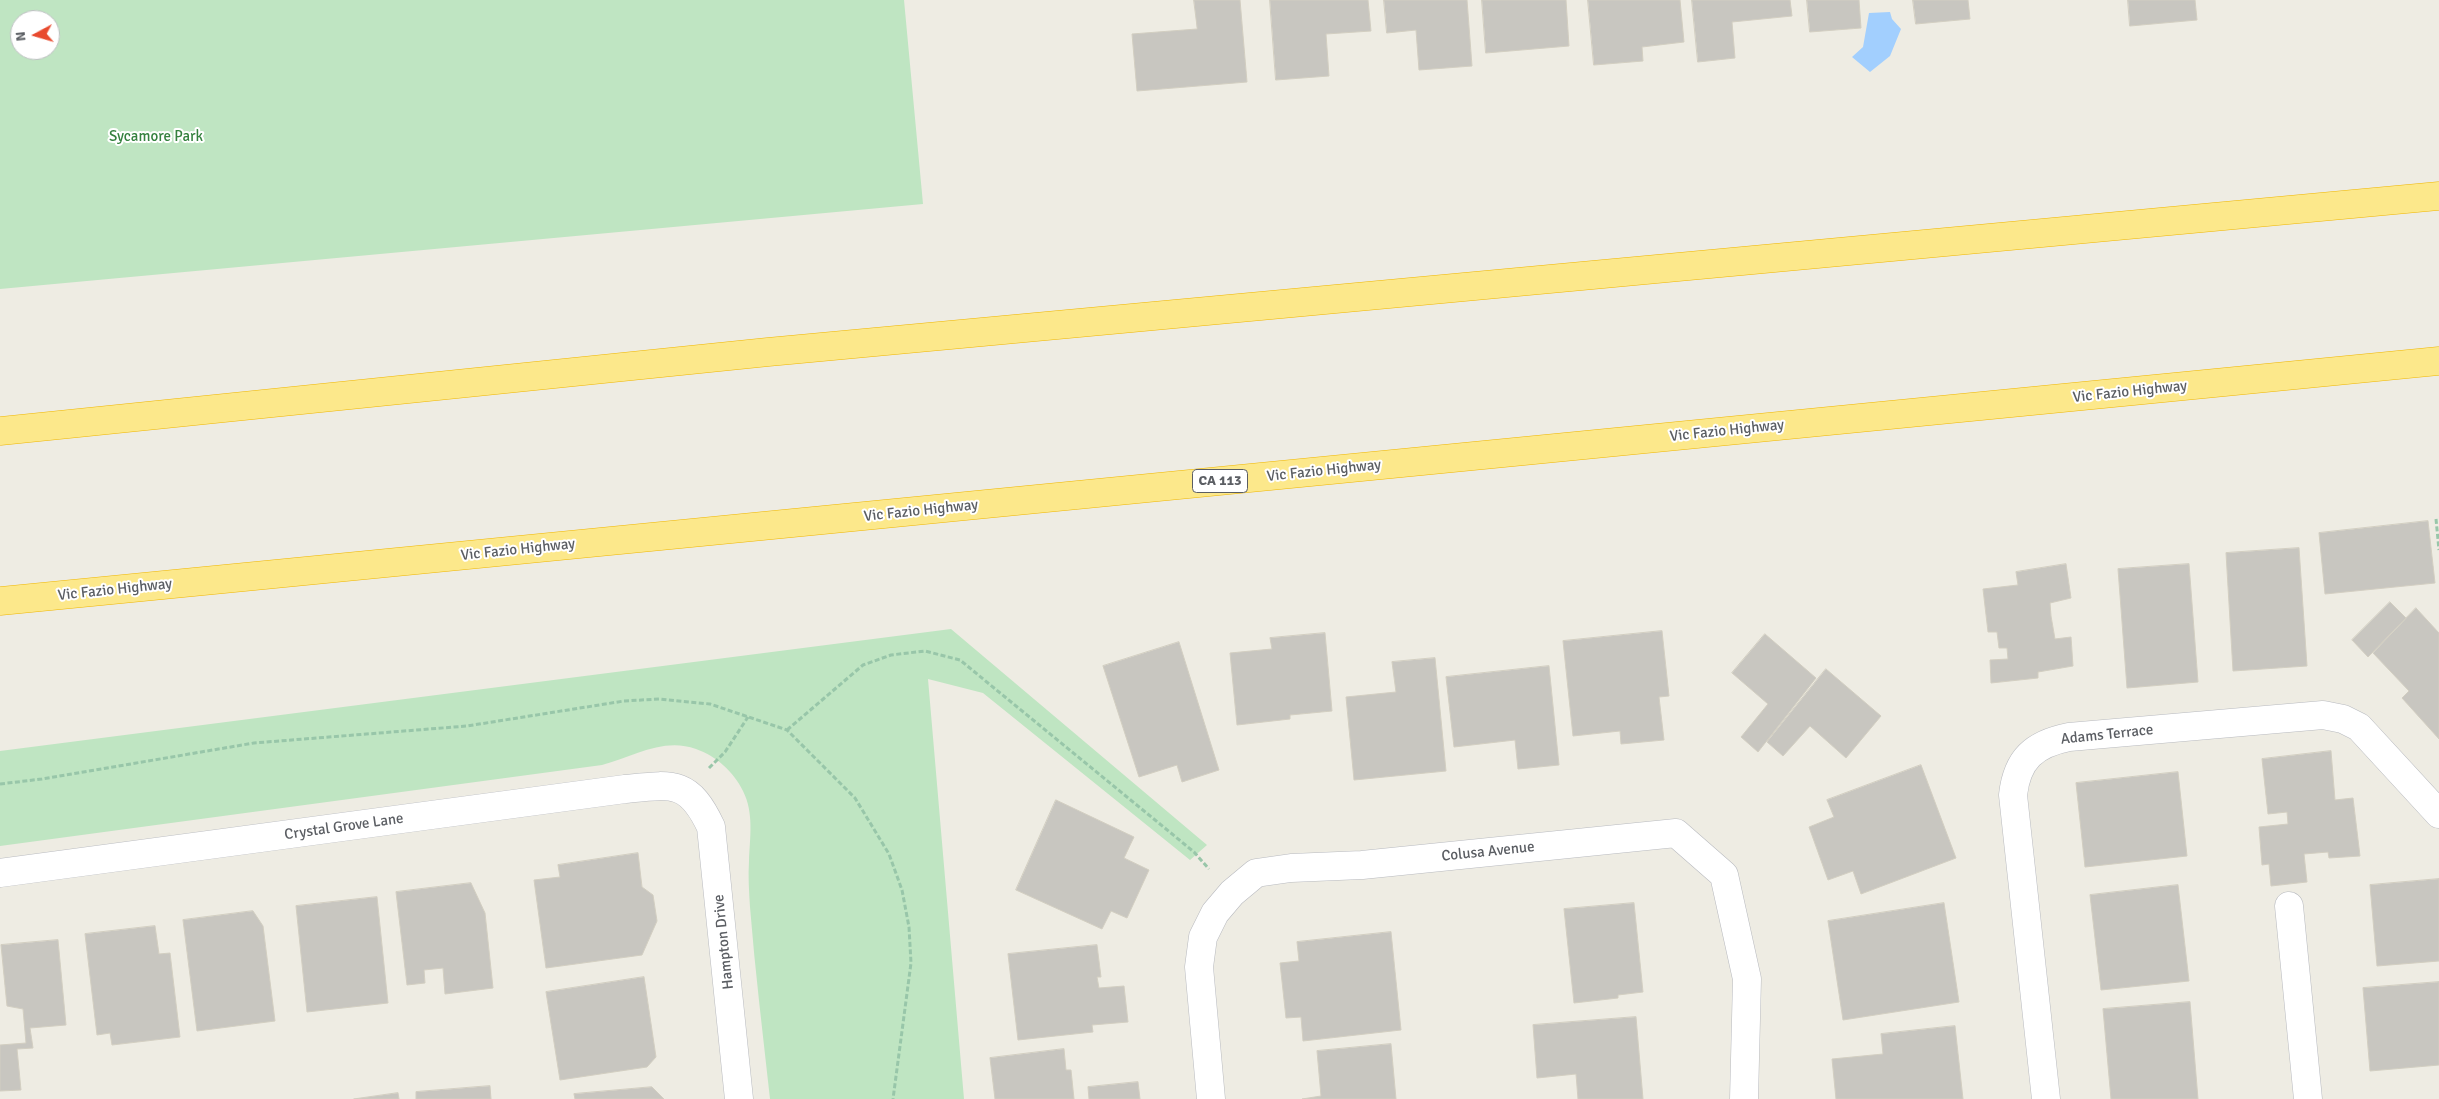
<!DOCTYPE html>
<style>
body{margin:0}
#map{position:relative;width:2439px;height:1099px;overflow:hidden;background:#eeece3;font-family:Signika,sans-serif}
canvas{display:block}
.north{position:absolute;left:10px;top:10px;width:50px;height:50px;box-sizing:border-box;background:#fff;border:1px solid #bdbfc1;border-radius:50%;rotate:264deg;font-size:14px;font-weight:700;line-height:20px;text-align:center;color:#5b5e63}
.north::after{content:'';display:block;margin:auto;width:18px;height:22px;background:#e84a2e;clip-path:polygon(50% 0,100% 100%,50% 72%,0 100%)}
</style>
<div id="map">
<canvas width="2439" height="1099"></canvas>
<div class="north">N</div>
</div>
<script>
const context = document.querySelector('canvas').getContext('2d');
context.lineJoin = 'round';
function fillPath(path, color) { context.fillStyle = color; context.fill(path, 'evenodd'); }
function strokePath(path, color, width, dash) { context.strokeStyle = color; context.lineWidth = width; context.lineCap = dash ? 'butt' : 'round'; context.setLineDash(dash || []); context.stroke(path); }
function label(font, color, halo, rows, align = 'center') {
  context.font = font + ' Signika,sans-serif'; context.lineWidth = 4; context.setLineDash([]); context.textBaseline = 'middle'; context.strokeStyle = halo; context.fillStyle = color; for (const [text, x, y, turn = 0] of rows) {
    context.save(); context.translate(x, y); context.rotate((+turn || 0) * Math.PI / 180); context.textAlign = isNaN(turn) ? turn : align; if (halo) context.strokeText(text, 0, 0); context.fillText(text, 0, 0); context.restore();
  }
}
fillPath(new Path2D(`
 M0 0H904L923 204 0 289ZM20 20H50V50H20Z
 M951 629 1207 845 1190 860 983 693 928 679 964 1099H770C763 1035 755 971 750 907 749 892 748 876 749 861 750 837 754 813 743 791 734 772 716 756 696 749 663 737 633 757 602 765L0 846V751Z`), '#bfe5c2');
fillPath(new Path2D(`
 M1890 12 1892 19 1901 29 1890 56 1870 72 1852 57 1863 47 1869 13Z`), '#a2cffe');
const building = new Path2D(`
 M1194 0H1240L1247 82 1137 91 1132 34 1197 29Z
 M1270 0H1368L1371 31 1326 34 1329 76 1276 80Z
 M1384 0H1467L1472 66 1419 70 1416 30 1387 33Z
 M1482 0H1566L1569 46 1486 53Z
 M1588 0H1680L1684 42 1642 47 1643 61 1594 65Z
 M1692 0H1790L1792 16 1732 22 1735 58 1698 62Z
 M1807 0H1859L1861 28 1810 32Z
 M1913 0H1968L1970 19 1916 24Z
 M2128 0H2195L2197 20 2130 26Z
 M2428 521 2435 583 2325 594 2319 533Z
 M2299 548 2307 666 2233 671 2226 553Z
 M2066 564 2071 598 2050 603 2051 616 2055 639 2071 637 2073 666 2038 672V678L1991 683 1990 660 2008 659 2007 648H1999L1997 632H1988L1983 589 2018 585 2016 572Z
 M2189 564 2198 682 2127 688 2118 569Z
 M2390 602 2406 618 2368 657 2352 640Z
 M2416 608 2439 633V739L2402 698 2409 691 2373 653Z
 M1662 631 1669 696 1659 697 1664 740 1621 744 1620 731 1573 736 1563 641Z
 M1325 633 1332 711 1290 715V719L1237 725 1230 653 1272 649 1270 638Z
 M1765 634 1816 678 1758 752 1741 737 1768 704 1732 673Z
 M1179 642 1219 770 1182 782 1177 765 1139 777 1103 666Z
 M1435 658 1446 771 1354 780 1346 697 1396 692 1392 662Z
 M1549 666 1559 765 1518 769 1515 740 1454 747 1446 677Z
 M1826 669 1881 716 1846 758 1810 726 1783 756 1767 742Z
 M2331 751 2335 800 2353 798 2360 856 2329 858 2328 852 2304 854 2307 882 2271 886 2269 864 2262 865 2259 827 2288 824 2287 812 2268 814 2262 759Z
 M1921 765 1956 858 1861 894 1853 871 1828 880 1809 827 1834 817 1827 800Z
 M2178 772 2187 856 2085 867 2076 783Z
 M1056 800 1134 837 1124 858 1149 870 1127 918 1111 911 1102 929 1016 890Z
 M638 853 642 887 653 895 657 921 642 955 546 968 534 880 560 877 558 865Z
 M2439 879V961L2377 966 2370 885Z
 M471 883 485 913 493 988 445 994 443 968 424 970 425 983 407 985 396 892Z
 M2178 885 2189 981 2101 990 2090 895Z
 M377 897 388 1003 307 1012 296 906Z
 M1634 903 1643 992 1618 995V998L1574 1003 1564 909Z
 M1944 903 1959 1002 1843 1020 1828 921Z
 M253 911 263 926 275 1021 197 1031 183 920Z
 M155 926 159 954 170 953 180 1037 112 1045 110 1033 97 1035 85 934Z
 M1391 932 1401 1030 1303 1041 1301 1017 1286 1018 1280 963 1299 961 1297 942Z
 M58 940 66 1025 30 1028 33 1048 17 1049 21 1090 0 1091V1045L26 1043 23 1009 7 1006 1 945Z
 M1097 945 1101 977H1097L1099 988 1124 986 1128 1022 1092 1025 1093 1032 1018 1040 1008 954Z
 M644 977 656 1057 647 1067 560 1080 546 992Z
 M2439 982V1065L2370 1071 2363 988Z
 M2190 1002 2198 1099H2111L2103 1009Z
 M1636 1017 1643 1099H1578L1576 1074 1537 1078 1533 1025Z
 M1955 1026 1963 1099H1836L1832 1059 1883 1054 1881 1034Z
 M1391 1044 1396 1099H1302L1321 1096 1317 1051Z
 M1064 1049 1066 1070H1071L1074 1099H995L990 1058Z
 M1138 1082 1140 1099H1089L1088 1087Z
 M490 1086 491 1099H416V1092Z
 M652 1087 664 1099H575L574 1094Z
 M398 1093 399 1099H354Z`);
fillPath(building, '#c8c6c0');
strokePath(building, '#d2cec1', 1);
const minor = new Path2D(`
 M0 873 625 789C673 784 689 780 711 827L739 1099
 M2289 906 2308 1099
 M1211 1099 1199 967 1203 937 1215 913 1232 893 1256 873 1291 868 1362 865 1676 833 1724 875 1747 979 1744 1099
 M2046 1099 2013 795C2017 759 2034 744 2069 737L2323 715 2343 719 2359 727 2439 814`);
const highway = new Path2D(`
 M0 431 768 352 2439 196
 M0 601 2439 361`);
strokePath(minor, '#b8babf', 29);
strokePath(highway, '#efb602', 29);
strokePath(new Path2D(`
 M2436 519 2439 550
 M787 730 863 665 891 655 925 651 960 660 1194 852 1209 869
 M709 768 725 752 748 717
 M0 784 42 779 254 743 467 726 624 701 659 699 710 704 787 730 855 798 889 854 902 890 909 927 911 963 893 1099`), '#98c6a9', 3, [5, 2.5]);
strokePath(minor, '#fff', 28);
strokePath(highway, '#fce88b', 28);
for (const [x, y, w] of [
 [1220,481,55]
]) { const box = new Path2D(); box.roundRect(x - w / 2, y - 11.5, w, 23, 4); context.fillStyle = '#fff'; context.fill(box); strokePath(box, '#5b5e63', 1); }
label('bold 14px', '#5b5e63', null, [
 ["CA 113",1220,481]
]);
label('15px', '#34813e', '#fff', [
 ["Sycamore Park",156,137]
]);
label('15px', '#5b5e63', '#fff', [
 ["Vic Fazio Highway",2130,392,-6],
 ["Vic Fazio Highway",1727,431,-6],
 ["Vic Fazio Highway",1324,471,-6],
 ["Vic Fazio Highway",921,511,-6],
 ["Vic Fazio Highway",518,550,-6],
 ["Vic Fazio Highway",115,590,-6],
 ["Adams Terrace",2107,735,-6],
 ["Crystal Grove Lane",344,827,-8],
 ["Colusa Avenue",1488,852,-6],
 ["Hampton Drive",724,942,-96]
]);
</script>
